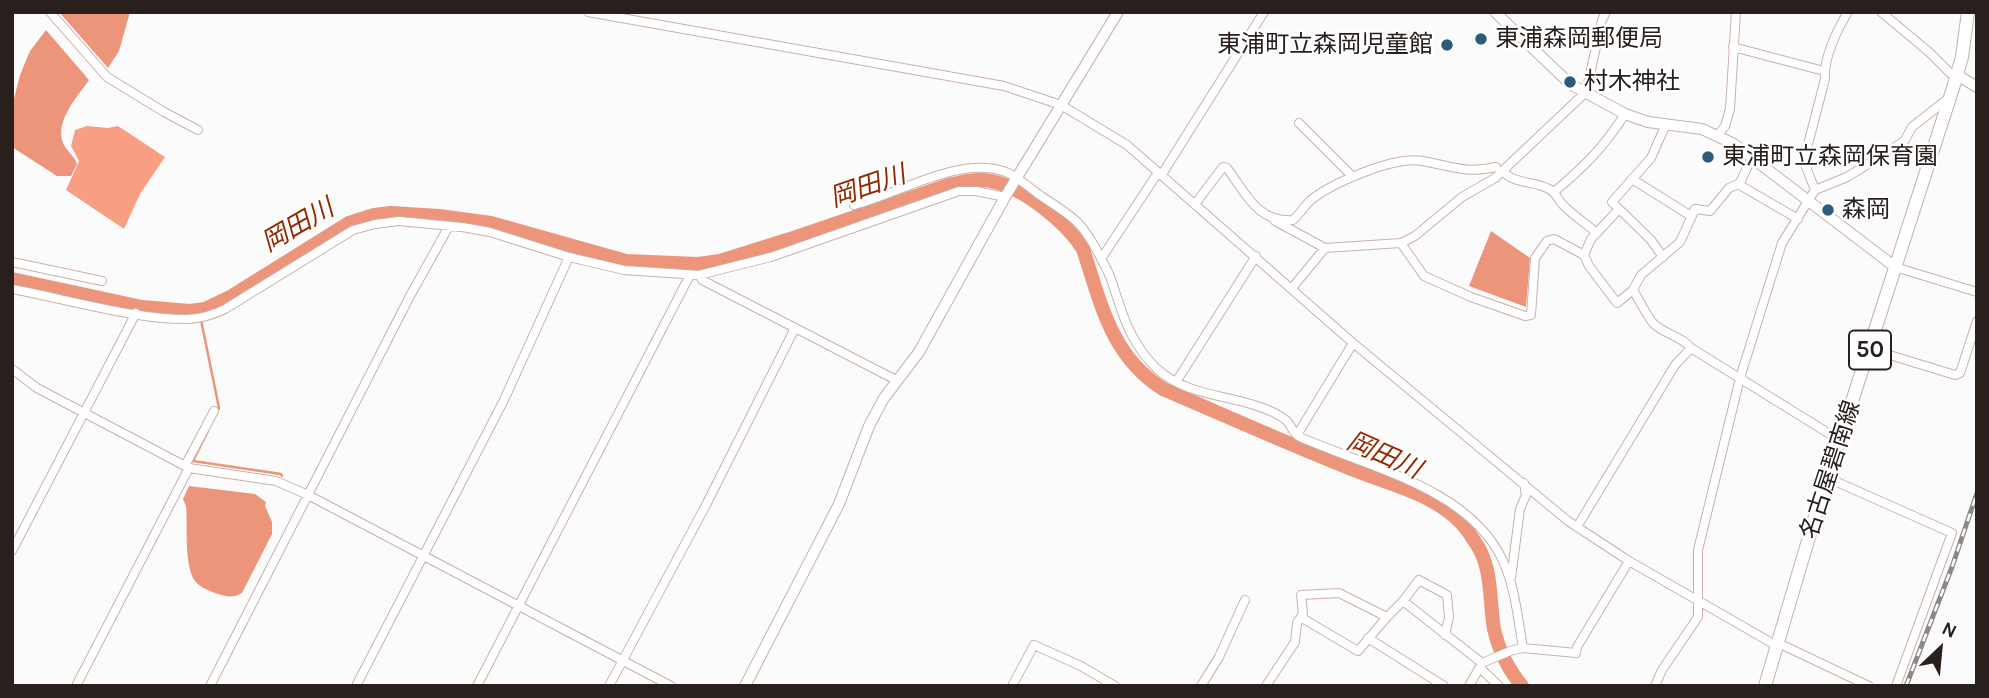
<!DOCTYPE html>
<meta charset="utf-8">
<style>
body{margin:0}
#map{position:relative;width:1989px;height:698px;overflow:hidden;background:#fbfbfb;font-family:Karla,sans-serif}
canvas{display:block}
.frame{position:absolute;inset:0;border:14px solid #29201d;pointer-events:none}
.north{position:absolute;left:1905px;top:614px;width:70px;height:70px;-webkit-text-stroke:5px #fff;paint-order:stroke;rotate:26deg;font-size:19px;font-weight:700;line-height:28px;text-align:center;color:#29201d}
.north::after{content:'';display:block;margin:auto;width:24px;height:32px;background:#29201d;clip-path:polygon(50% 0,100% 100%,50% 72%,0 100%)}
</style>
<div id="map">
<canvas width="1989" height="698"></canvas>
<div class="frame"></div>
<div class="north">N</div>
</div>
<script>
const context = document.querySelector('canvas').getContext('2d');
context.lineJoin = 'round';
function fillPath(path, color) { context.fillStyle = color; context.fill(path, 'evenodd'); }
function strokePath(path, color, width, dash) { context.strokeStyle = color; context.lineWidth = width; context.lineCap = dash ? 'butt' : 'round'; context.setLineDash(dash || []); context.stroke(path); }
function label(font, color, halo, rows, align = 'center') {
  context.font = font + ' Karla,"Noto Sans JP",sans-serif'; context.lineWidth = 5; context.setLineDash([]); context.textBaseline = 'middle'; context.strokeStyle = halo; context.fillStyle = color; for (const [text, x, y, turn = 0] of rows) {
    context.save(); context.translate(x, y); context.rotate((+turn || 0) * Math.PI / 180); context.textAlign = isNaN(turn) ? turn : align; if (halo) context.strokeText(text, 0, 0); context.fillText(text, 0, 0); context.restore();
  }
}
fillPath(new Path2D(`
 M87 126 108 128 118 126 165 157 140 194 124 229 66 190 79 161 71 146 75 130Z`), '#f89f83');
fillPath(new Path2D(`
 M59 12H130L119 51 108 68Z
 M46 30 89 80C78 96 57 118 62 140 64 150 74 154 77 164L71 176H57L12 147V107L20 75 30 51Z
 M1491 231 1530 258 1526 307 1469 286Z
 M189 486 255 494 266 502 265 506 272 522V534L242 593C232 599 225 596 215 593 207 590 197 586 193 578 184 557 188 528 186 506L183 499Z`), '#ec957a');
strokePath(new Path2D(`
 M199 310 219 408 217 412
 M208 431 193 461 281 474 282 476`), '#ec957a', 2.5);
strokePath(new Path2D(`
 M12 279 142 307 190 311 205 309 232 296 349 223 374 215 391 213 439 216 491 223 626 261 698 264 720 261 790 239 948 185C961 182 977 178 991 181 1023 187 1066 222 1083 249 1101 304 1111 356 1163 389 1224 415 1286 443 1349 468 1380 481 1419 490 1446 510 1458 518 1468 530 1475 542 1493 567 1489 600 1494 629 1499 651 1508 669 1522 686`), '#ec957a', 14);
const street = new Path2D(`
 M50 12 107 77 164 112 198 130
 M588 12 1004 86 1061 105 1127 145 1353 343 1568 521 1629 561 1777 646
 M1881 12 1929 52 1951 74 1957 75
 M1733 47 1824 71
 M1299 123 1353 177
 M1718 135 1725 126 1730 109 1736 12
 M1503 171C1513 184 1535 181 1549 189 1557 193 1557 199 1563 205 1573 215 1586 224 1597 233
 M1632 179 1691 216
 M1738 184 1798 219
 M1815 190 1806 167 1805 156 1825 79C1823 59 1837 30 1848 12
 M1554 192C1584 167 1604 147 1625 114
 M1195 204 1223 167 1227 168C1246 194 1258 223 1293 220 1300 214 1304 206 1311 200 1332 183 1394 156 1422 161 1454 166 1461 174 1496 167
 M854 205C899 194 959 155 1006 172 1018 177 1031 189 1041 196 1053 204 1065 211 1076 221 1088 232 1099 254 1107 270 1112 279 1114 290 1118 300 1126 326 1136 348 1156 368 1184 394 1219 394 1254 405 1264 408 1279 414 1287 421 1292 427 1293 434 1300 437 1367 467 1470 488 1503 561 1515 587 1518 619 1523 648
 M1275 221 1325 248
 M1401 243 1424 276 1471 297 1525 316 1531 315 1535 258 1547 241 1554 239 1584 255 1589 266 1617 303 1633 290 1641 275 1680 242 1695 209 1710 211 1729 188 1740 183 1752 157
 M1584 255 1591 239 1619 209
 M1663 257 1651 240 1612 202 1651 158 1666 124
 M1101 259 1155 177 1164 171 1264 12
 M12 262 102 281
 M1895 267 1977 292
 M699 275 702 280 898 381
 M1292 288 1325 248 1401 243 1415 236 1462 197 1495 178 1586 92 1602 20 1606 12
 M12 289C66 299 136 320 189 319 202 318 213 315 225 309L353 230 375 224 399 221 462 227 490 232 569 257 624 270 699 275 771 257 959 191H976L1005 197
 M1633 290C1639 299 1647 317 1654 324 1666 335 1680 335 1691 348L1841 441
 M1870 349 1955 375 1960 373 1977 321
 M12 369 37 388 189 468 276 481 308 495 671 686
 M1176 382 1256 256
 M1297 435 1353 343
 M186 464 214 411
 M1828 478 1952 533 1896 686
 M1577 527 1675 365 1691 348
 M12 551 136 313
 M1511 578 1520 509 1526 495 1524 483
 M1403 601 1482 663
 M1302 618 1358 651 1387 617
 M1368 638 1444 686
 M1778 643 1869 686
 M1480 668 1499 686
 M76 686 189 468
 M210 686 410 296 449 226
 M356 686 504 400 569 257
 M477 686 690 275
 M609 686 706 505 795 328
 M1012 686 1034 645 1081 666 1115 686
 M1201 686 1219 657 1245 600
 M1266 686 1295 642 1297 623 1303 614 1301 595 1339 593 1387 617 1403 601 1419 580 1447 595 1449 617 1445 635
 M1469 686 1482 663 1510 651 1523 648 1576 653 1577 647 1629 561
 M1655 686 1662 670 1698 617V550L1740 378 1782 243 1815 190 1847 177 1891 150 1905 140 1912 127 1949 98`);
const secondary = new Path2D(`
 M1495 12 1570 84 1625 114 1648 122 1702 129 1734 144 1895 267
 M1957 75 1977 87
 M745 686 839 504 869 426 884 398 919 352 1005 197 1118 12`);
const primary = new Path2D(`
 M1765 686 1817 510 1953 88 1962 57 1968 12`);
strokePath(street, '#cab1a9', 10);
strokePath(secondary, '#cab1a9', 12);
strokePath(primary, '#cab1a9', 14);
strokePath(street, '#fff', 8);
strokePath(secondary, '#fff', 10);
strokePath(primary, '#fff', 12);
const rail = new Path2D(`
 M1906 686 1952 567 1977 493`);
strokePath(rail, '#8d8886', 5);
strokePath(rail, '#fff', 2.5, [8]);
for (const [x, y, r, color] of [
 [1481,39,7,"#2d5c7a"],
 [1447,45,7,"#2d5c7a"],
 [1570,82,7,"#2d5c7a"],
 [1708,157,7,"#2d5c7a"],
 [1828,210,7,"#2d5c7a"]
]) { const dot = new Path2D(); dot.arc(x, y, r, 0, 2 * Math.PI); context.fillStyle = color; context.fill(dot); strokePath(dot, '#fff', 2.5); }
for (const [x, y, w] of [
 [1870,350,42]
]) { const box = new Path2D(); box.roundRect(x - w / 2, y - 19.5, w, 39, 5); context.fillStyle = '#fff'; context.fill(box); strokePath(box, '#29201d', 2); }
label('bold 23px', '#29201d', null, [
 ["50",1870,350]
]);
label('24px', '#29201d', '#fff', [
 ["東浦森岡郵便局",1495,39],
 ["東浦町立森岡児童館",1433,45,"right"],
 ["村木神社",1584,82],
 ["東浦町立森岡保育園",1722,157],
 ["森岡",1842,210]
], 'left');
label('24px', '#29201d', '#fff', [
 ["名古屋碧南線",1831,470,-72]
]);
label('italic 26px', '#912b02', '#fff', [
 ["岡田川",868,187,-19],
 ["岡田川",298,226,-30],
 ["岡田川",1384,456,24]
]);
</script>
